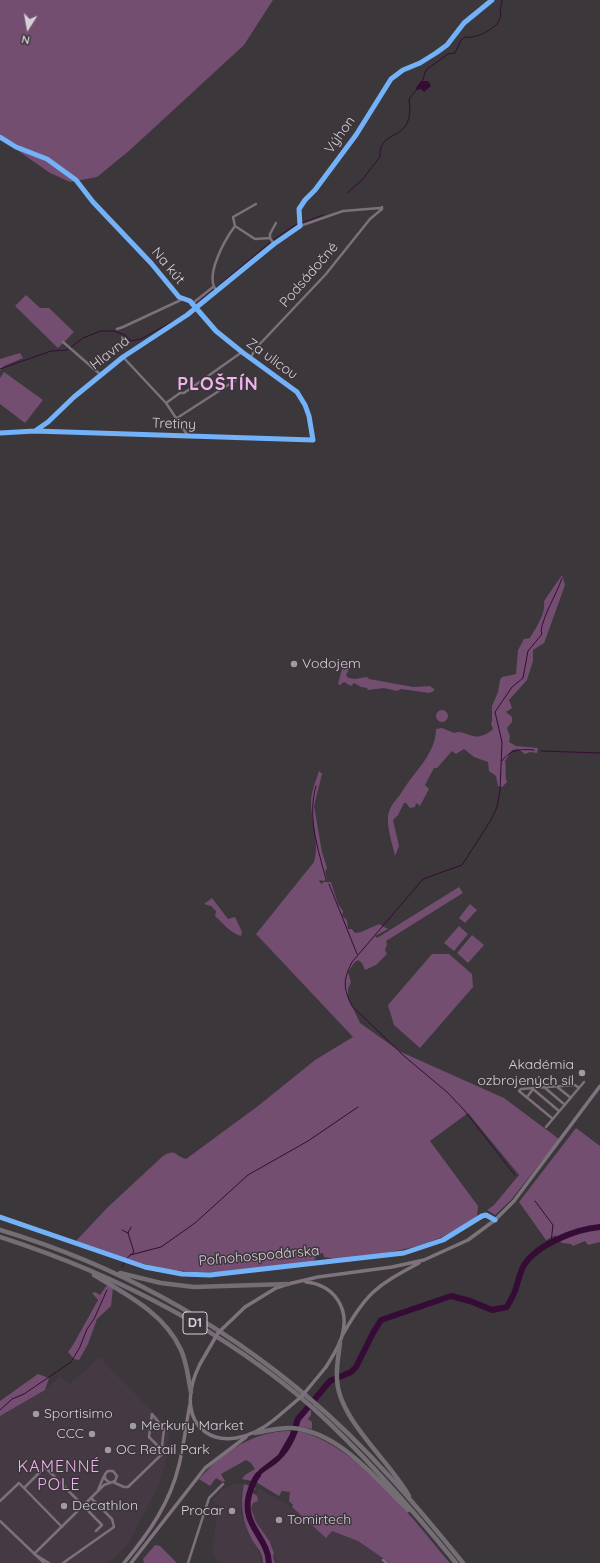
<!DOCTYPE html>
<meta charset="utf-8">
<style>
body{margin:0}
#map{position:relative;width:600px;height:1563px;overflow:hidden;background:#3b373b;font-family:Quicksand,sans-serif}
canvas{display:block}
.north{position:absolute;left:8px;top:8px;width:40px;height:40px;-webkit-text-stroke:3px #3d353c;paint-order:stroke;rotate:191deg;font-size:11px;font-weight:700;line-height:16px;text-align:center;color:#d6d1d6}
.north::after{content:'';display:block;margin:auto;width:14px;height:18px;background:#d6d1d6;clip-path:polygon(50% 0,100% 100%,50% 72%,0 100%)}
</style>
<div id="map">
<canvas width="600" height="1563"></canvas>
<div class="north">N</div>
</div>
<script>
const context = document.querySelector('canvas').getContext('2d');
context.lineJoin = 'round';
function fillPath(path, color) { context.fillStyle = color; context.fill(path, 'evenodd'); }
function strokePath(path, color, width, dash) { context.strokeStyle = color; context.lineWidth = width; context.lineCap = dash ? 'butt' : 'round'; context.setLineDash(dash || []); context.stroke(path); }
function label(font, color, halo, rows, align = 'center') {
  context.font = font + ' Quicksand,sans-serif'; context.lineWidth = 3; context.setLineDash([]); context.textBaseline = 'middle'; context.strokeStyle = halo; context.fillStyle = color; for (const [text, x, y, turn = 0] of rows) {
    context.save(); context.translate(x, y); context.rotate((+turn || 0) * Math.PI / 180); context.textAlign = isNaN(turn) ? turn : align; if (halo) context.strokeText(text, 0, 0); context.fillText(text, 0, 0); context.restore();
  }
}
fillPath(new Path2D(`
 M99 1357 169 1428 168 1455 159 1485 129 1543 109 1563H0V1416L45 1390 60 1376 70 1384Z
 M236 1483 244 1484 241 1499V1513L259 1552 261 1563H218L212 1552 216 1520 221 1507 212 1501 221 1490Z
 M259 1488 297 1511 326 1538 332 1531 358 1541 390 1563H277L272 1545 256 1522 251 1507Z`), '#453944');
fillPath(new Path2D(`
 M0 0H273L244 45 130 150 97 177 70 182 50 173 0 138Z
 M26 295 40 308H49L74 332 58 348 15 306Z
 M20 353 23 358 4 366 0 371V359Z
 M4 372 43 400 25 423 0 404V378Z
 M562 575 565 585 546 638 544 643 533 650V661L527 680 509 700 512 708 506 712 512 717V722L507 728 510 737 509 742 516 746 538 748 537 753 530 752 525 754 518 749 512 750 505 761C507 769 504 774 507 782L502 787 498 786 496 776 489 771 488 762 474 757 464 749 456 754 452 751 437 768H434L425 785 429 789 420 806 416 803 415 807 410 808 406 803H404L398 815 393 820 399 846 395 856C392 843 387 829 388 816 390 804 398 799 403 790 415 771 436 753 436 729L442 728 454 733C466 728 474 746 493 729L491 723 492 721V706L498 692 500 680 502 677 516 674 518 650 524 639 530 638C536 627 546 614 544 601Z
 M343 665 349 669 346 675 348 678 355 679 367 677 369 679 413 687 430 686 434 689V691L429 693 401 689 397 691 384 688 368 690 367 688 361 687 354 683 351 686 344 682 340 685 338 684Z
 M436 716a6 6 0 1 1 12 0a6 6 0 1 1-12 0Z
 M319 771 322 774 314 806 322 852 327 868 325 872 327 878 324 881 319 880 321 884 324 882H331L338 904 343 911 342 916 347 920 348 929H352L355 933 361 932 379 924 388 929 375 936 377 938 459 887 463 893 386 941 387 944 385 950 387 954 376 965 365 970 362 963 358 960 354 963 348 972 351 982 348 989V998L360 1023 401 1052 504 1098 559 1139 511 1200 495 1215 487 1210 494 1205 519 1175 468 1113 430 1141 478 1206 477 1216C432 1250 389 1253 335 1259L324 1257 323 1253 317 1254 314 1261 300 1263C262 1268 223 1275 184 1271 146 1268 111 1254 76 1241L108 1207 163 1156C177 1148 174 1156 186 1159L258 1106 315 1060 353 1037 256 934 314 862C320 843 311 822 311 802 311 792 316 781 319 771Z
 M212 898 228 919 235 917 242 932 241 936C230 933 223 923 215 916L216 911 211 906 204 904Z
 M470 904 477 910 465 923 459 918Z
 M459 926 468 934 454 951 444 943Z
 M472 935 484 945 468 963 457 953Z
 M432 954H449L472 974 473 987 420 1048 394 1025 388 1005Z
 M576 1128 600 1146V1242L588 1245 585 1241 573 1246 571 1244 562 1243 556 1238V1235L546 1240 519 1202Z
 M107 1285 113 1288 111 1306 97 1319 88 1344 79 1360 74 1359 68 1352 73 1345 98 1300 92 1293 95 1292 100 1295Z
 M38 1374 49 1378 45 1390 0 1416V1401Z
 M305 1406 311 1411V1415L308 1419 312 1422V1429L297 1426 298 1421 295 1419Z
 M292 1431 278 1455 259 1470 252 1481 242 1479 245 1475 255 1469 251 1463 246 1460 221 1474 225 1481 223 1482 216 1478 210 1486 199 1479C223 1452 255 1430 292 1431Z
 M298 1431C358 1445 412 1518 450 1563H390L358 1541 332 1531 326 1538 292 1507 293 1505 289 1501 290 1492 282 1491 279 1496 256 1482C260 1471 271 1469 279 1461 288 1453 294 1442 298 1431Z
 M244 1484 256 1488 252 1492 257 1496 258 1501 253 1503 251 1508 256 1522 270 1542 274 1553 273 1557 275 1563H263C263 1553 258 1549 253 1541 242 1522 240 1505 244 1484Z
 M155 1545 160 1546 177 1563H144L143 1559Z`), '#734e71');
fillPath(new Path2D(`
 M421 81H428L431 86 424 92 421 89 417 90 416 88Z
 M292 1431H298C294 1442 288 1453 279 1461 271 1469 260 1471 256 1482L252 1481 259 1470 278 1455Z`), '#360c36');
strokePath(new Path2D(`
 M422 82 426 70 448 54 455 53 461 40 465 37C473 39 489 32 496 25 498 23 500 19 501 16L500 11 502 0
 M347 193 362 180 380 157C378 126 416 145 409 99L417 89
 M302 223 323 215
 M0 369 51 351 67 350 83 338 101 331H114L125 335 131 341 141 339 181 317 273 240 297 224
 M541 751 600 753
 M502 761C510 749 521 749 534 750
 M316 786C307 817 318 849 326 879
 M329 884 357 954
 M515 1175 464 1110 447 1092 404 1056 352 1006C343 988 343 980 352 962L423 879 462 865 491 820 497 807 500 790 502 742 495 712 512 687 523 678 528 651 542 634 541 631C544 613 556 596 562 578
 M535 1201 553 1225 551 1242
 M122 1230 128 1233
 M130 1255 161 1247 195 1223 248 1175 308 1141 358 1107
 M126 1259 134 1252 128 1233 131 1227
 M122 1267 124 1263
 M0 1410 12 1399 24 1394 71 1362 80 1347 87 1329 94 1319 107 1290`), '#360c36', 1);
strokePath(new Path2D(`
 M293 1434 298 1419 330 1381 351 1372 356 1367 373 1333 381 1320 451 1296 470 1301 492 1310 507 1307C510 1301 514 1295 516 1288 518 1281 520 1273 523 1267 535 1245 576 1229 600 1227
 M258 1475C253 1481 251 1488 249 1495 241 1525 268 1537 269 1563`), '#360c36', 6);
strokePath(new Path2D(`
 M380 208 343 211 300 226 299 209 305 200 315 190 356 135 391 79 403 70 414 66
 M235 226 255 239 270 238 274 244
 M270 238V234L276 223
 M217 291C203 277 226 238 235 226L233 217 256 204
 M193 303 213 287
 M117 329 123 327 183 299
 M63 342 101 375
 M123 357 166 403 188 436
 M250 358 258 346 326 274 370 219 382 209V207
 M166 403 180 393H184L242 352
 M177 418 236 380
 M35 431 313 440 309 416 305 405 297 392 242 352 216 331 190 301 179 297 136 247
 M556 1086 571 1098
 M544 1087 565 1105
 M533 1089 559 1111
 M527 1097 534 1088
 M553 1119 519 1091 521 1089 575 1085 579 1088
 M546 1127 584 1082
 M0 1217 145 1267 182 1274 210 1275 404 1253 443 1240 482 1216 486 1215 495 1220
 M113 1482 124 1487H128L161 1455 164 1429 152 1414 149 1437 163 1451
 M24 1488 45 1467 102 1525 96 1531
 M98 1490 104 1476
 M0 1501 19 1483 62 1527
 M0 1521 44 1563
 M34 1554 104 1485 115 1481 117 1476 113 1471H108L105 1474V1479L109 1482
 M36 1555 49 1563
 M383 1560 387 1563
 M63 1563 114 1527 112 1519 91 1498
 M188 1563 209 1498 223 1484`), '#7c707b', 2.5);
strokePath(new Path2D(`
 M0 433 35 431 48 422 74 397 123 357 187 315 274 244 300 226`), '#7c707b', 3);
strokePath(new Path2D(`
 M306 1282C334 1285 350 1308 342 1336 339 1347 332 1357 326 1367
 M245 1307 276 1288 288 1284 318 1277 392 1267 424 1260 468 1240 495 1220 514 1201 600 1086
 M342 1336C366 1293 376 1286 419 1263
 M200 1364C168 1428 221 1463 275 1419
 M124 1563C149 1533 170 1503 179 1465 184 1445 186 1424 190 1404
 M131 1563 205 1468 246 1437`), '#7e727d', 3.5);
strokePath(new Path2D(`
 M0 1230C114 1264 218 1321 309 1398 366 1446 416 1505 463 1563
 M0 1237C114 1274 222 1329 313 1408 365 1455 412 1509 456 1563
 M120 1273 161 1283 194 1287 288 1284
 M94 1275C126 1294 165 1314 181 1350 187 1363 188 1378 191 1392
 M340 1342C339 1354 336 1366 337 1379 338 1419 390 1461 409 1496
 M255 1433C267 1431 280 1427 292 1428 340 1432 376 1479 408 1510`), '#746e74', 4.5);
strokePath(new Path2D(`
 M200 1364 218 1333 245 1307
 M275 1419 302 1396 326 1367`), '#7e727d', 3.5);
strokePath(new Path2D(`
 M0 137 16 147 47 159 76 180 93 202 151 263 179 297 190 301 216 331 242 352 297 392 305 405 309 416 313 440 35 431
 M0 433 35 431 48 422 74 397 123 357 187 315 274 244 300 226 299 209 305 200 315 190 356 135 391 79 403 70 420 63 436 53 447 45 464 23 492 0
 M0 1217 145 1267 182 1274 210 1275 404 1253 443 1240 482 1216 486 1215 495 1220`), '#73b2f8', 5);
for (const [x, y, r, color] of [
 [294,664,4,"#a09ba0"],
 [582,1073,4,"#a09ba0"],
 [36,1414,4,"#a09ba0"],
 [133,1426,4,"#a09ba0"],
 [92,1434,4,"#a09ba0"],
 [108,1450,4,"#a09ba0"],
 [64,1506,4,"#a09ba0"],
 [232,1511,4,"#a09ba0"],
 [279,1520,4,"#a09ba0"]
]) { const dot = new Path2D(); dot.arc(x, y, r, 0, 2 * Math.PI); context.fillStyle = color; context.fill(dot); strokePath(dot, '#3d353c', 1.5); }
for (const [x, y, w] of [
 [195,1323,24]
]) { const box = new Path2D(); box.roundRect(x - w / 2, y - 11, w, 22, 3); context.fillStyle = '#3d353c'; context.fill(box); strokePath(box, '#d6d1d6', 1); }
label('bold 13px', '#d6d1d6', null, [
 ["D1",195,1323]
]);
label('14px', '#d6d1d6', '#3d353c', [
 ["Výhon",340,135,-55],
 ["Na kút",168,266,50],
 ["Podsádočné",309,275,-49],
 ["Hlavná",110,353,-38],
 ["Za ulicou",272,359,36],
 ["Tretiny",174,424,2],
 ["Poľnohospodárska",259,1256,-5]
]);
label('14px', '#d6d1d6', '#3d353c', [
 ["Vodojem",302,664],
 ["Akadémia",574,1065,"right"],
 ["ozbrojených síl",574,1081,"right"],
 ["Sportisimo",44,1414],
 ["Merkury Market",141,1426],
 ["CCC",84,1434,"right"],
 ["OC Retail Park",116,1450],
 ["Decathlon",72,1506],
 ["Procar",224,1511,"right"],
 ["Tomirtech",287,1520]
], 'left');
context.letterSpacing = '1px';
label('16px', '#f0b4ec', '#3d353c', [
 ["KAMENNÉ",59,1467],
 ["POLE",59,1485]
]);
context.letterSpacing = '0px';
context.letterSpacing = '1px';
label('bold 18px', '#f0b4ec', '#3d353c', [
 ["PLOŠTÍN",218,385]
]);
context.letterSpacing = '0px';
</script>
